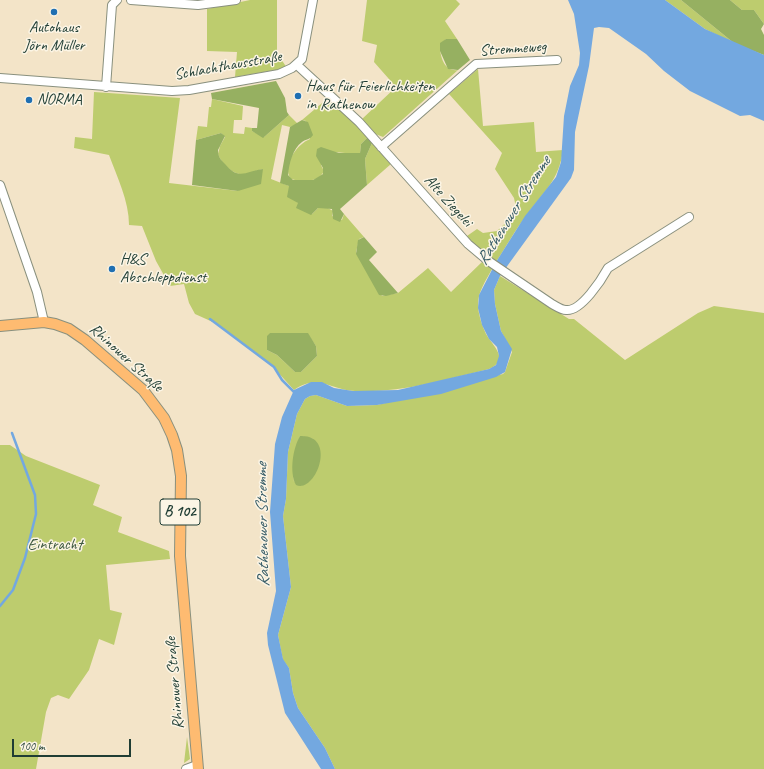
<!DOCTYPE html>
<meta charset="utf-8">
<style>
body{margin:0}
#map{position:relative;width:764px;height:769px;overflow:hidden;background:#f3e4c8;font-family:Caveat,sans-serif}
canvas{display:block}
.scale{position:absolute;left:12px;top:739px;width:119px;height:18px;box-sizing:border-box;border:2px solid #1f3d34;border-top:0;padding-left:5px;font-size:12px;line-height:14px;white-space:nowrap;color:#1f3d34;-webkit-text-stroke:3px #fcf5e5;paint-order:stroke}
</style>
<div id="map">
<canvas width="764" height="769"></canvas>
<div class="scale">100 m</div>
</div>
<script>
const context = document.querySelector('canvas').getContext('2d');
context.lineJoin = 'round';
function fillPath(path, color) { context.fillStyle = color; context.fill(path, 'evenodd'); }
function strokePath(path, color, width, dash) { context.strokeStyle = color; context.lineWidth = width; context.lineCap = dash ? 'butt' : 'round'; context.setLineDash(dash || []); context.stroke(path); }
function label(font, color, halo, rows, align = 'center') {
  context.font = font + ' Caveat,sans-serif'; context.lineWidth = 3; context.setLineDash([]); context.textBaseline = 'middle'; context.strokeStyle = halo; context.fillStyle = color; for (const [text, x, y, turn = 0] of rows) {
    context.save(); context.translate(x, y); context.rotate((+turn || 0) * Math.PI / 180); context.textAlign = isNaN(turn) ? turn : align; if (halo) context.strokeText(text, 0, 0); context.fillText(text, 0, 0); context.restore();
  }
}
fillPath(new Path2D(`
 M250 0H277V53L287 68 235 77 237 52 207 51V9Z
 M367 0H456L460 4 445 21 457 39H446L440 46C440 58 445 72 458 70L383 137 373 133 361 120 396 87 374 62 377 45 362 41Z
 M665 0H681L735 44 705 29Z
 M730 0H764V24L754 10H742Z
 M478 69 483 126 534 122 536 152 563 150C559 181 543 192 526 216 515 230 506 247 496 262L479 250 467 236 477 229 483 233 497 231 517 212 514 198 495 169 502 153 449 94Z
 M94 92 180 98 169 183 238 191 263 169C257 170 253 172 248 174 235 177 222 165 218 154L220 146 225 137 221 133 196 140 198 126 207 127 209 107H211L212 99 243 106 242 120H234L233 133 244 134 245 127 252 128V131L264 137 289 115 298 124 290 127 282 125 271 179 289 186 298 203 312 214 318 208H328L333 211 332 216 342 220 344 214 364 237 359 239 356 252 382 296 398 293 428 268 451 292 482 262 492 269C486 280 478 292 478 304 478 314 482 325 486 334 492 345 511 360 489 369 444 380 401 393 355 391 331 390 317 373 294 390L274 368 215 323 195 314 189 303 184 284 170 286 156 261 142 226 129 225C129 201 117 177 109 155L74 148 75 137 92 139ZM270 333H307L316 346 317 356 301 372H295L277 355 267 350Z
 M328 98 368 137 361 144 360 153 356 154 334 152 321 165 324 171C319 183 301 182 291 179 281 166 297 144 310 139L306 121 302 120Z
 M372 143 391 164 367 185 365 159Z
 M500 276 569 319H574L625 360 698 313 714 306 764 313V769H335L325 748 298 708 293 693 289 668 283 660 278 635 291 587 283 516 286 499 288 452 297 414 305 399 310 396 316 395 347 406 377 405 503 374 505 372 512 352 501 331 495 304 494 290ZM300 436 313 439 294 482 293 468Z
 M0 445H10L26 456 100 485 93 505 122 517 118 532 169 551 170 559 106 565 110 610 122 613 114 645 99 639 89 670 69 699 58 695 51 698 46 712 36 769H0Z
 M187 737 190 759 184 763Z`), '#bdcc6e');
fillPath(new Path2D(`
 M681 0H730L742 10H754L764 24 761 29 764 35V55L735 44Z
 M446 39H457L470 60 458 70 448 69 440 51V43Z
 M276 81 285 98 287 112 289 115 263 138 252 131V128H257L259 108 212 99 211 93Z
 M302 120 308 122 313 135C310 140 306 139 302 142 293 148 289 164 288 175L293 180H313L323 174V168L316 156 317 149 321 147 339 153H360L361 144 368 137 372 143 365 159 367 185 340 209 344 214 340 222 333 219 332 209 318 208 311 215 296 208 298 203 287 197 289 186 280 183 290 127Z
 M221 133 225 136 218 150C218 157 221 160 225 164 239 181 246 171 263 169L261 184 238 191 192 185 196 140Z
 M364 237 377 252 369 260 398 293 386 296 379 295 356 254 358 240Z
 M270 333H308L316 346 317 356 301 372H295L277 355 267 350V336Z
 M300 436C338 434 316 494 296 485 289 472 293 448 300 436Z`), '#96b061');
fillPath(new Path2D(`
 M568 0H665L705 29 764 55V121L750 115 740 116 690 91 664 71 646 54 609 28 599 27 594 28 589 66 575 132 574 170 571 178 500 276 494 290 495 304 501 331 512 349 505 372 496 377 441 394 377 405 347 406 316 395 310 396 305 399 297 414 288 452 286 499 283 516 291 587 278 635 283 659 289 668 293 693 298 708 325 748 335 769H321L285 713 268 645 267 633 276 591 270 512 275 444 282 417 294 390 311 382H322L334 388 353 391 398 390 489 369 496 365 499 356 497 347 489 339 482 325 478 308 479 295 496 262 525 216 556 177 561 162 564 116 570 86 579 65 580 53 574 14Z`), '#73a8e0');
strokePath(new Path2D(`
 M210 319 274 367 282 380 295 393
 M0 606 13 590 25 558 36 514 35 495 12 433`), '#73a8e0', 2.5);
const minor = new Path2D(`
 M131 0 198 5 236 0
 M297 65 359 122 468 244 487 260 552 304C556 306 561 310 566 310 581 312 602 279 608 268L689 217
 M0 78 172 91 189 90 279 74 292 68 302 59 313 0
 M106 87 112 5 117 0
 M381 147 476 64 557 60
 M0 185 37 292 44 322
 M186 769 197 765`);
const major = new Path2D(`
 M0 326 44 322 55 324 69 329 85 340 143 390 164 418 172 435 177 450 181 476 180 556 198 769`);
strokePath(minor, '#89907e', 10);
strokePath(major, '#89907e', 12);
strokePath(minor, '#fff', 8);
strokePath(major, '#febb71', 10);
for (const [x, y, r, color] of [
 [54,12,4,"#1f6fb2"],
 [298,96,4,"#1f6fb2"],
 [29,100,4,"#1f6fb2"],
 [112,269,4,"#1f6fb2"]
]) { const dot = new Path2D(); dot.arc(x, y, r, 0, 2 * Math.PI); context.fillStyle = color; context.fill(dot); strokePath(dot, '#fcf5e5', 1.5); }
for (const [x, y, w] of [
 [180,512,40]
]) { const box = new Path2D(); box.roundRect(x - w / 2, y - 13, w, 26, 3); context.fillStyle = '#fcf5e5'; context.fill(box); strokePath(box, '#1f3d34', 1); }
label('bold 15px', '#1f3d34', null, [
 ["B 102",180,512]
]);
label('16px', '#1f3d34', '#fcf5e5', [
 ["Autohaus",54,28,"center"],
 ["Jörn Müller",54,46,"center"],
 ["Haus für Feierlichkeiten",306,87],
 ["in Rathenow",306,105],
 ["NORMA",37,100],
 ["H&S",120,260],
 ["Abschleppdienst",120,278]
], 'left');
label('16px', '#1f3d34', '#fcf5e5', [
 ["Stremmeweg",513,49,-4],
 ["Schlachthausstraße",228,66,-10],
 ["Alte Ziegelei",448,201,48],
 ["Rhinower Straße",126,358,42],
 ["Rhinower Straße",175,683,-95]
]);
label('16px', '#3f5a40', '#fcf5e5', [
 ["Eintracht",55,545]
]);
label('italic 17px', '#385d68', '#fcf5e5', [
 ["Rathenower Stremme",514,211,-58],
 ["Rathenower Stremme",263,525,-91]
]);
</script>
